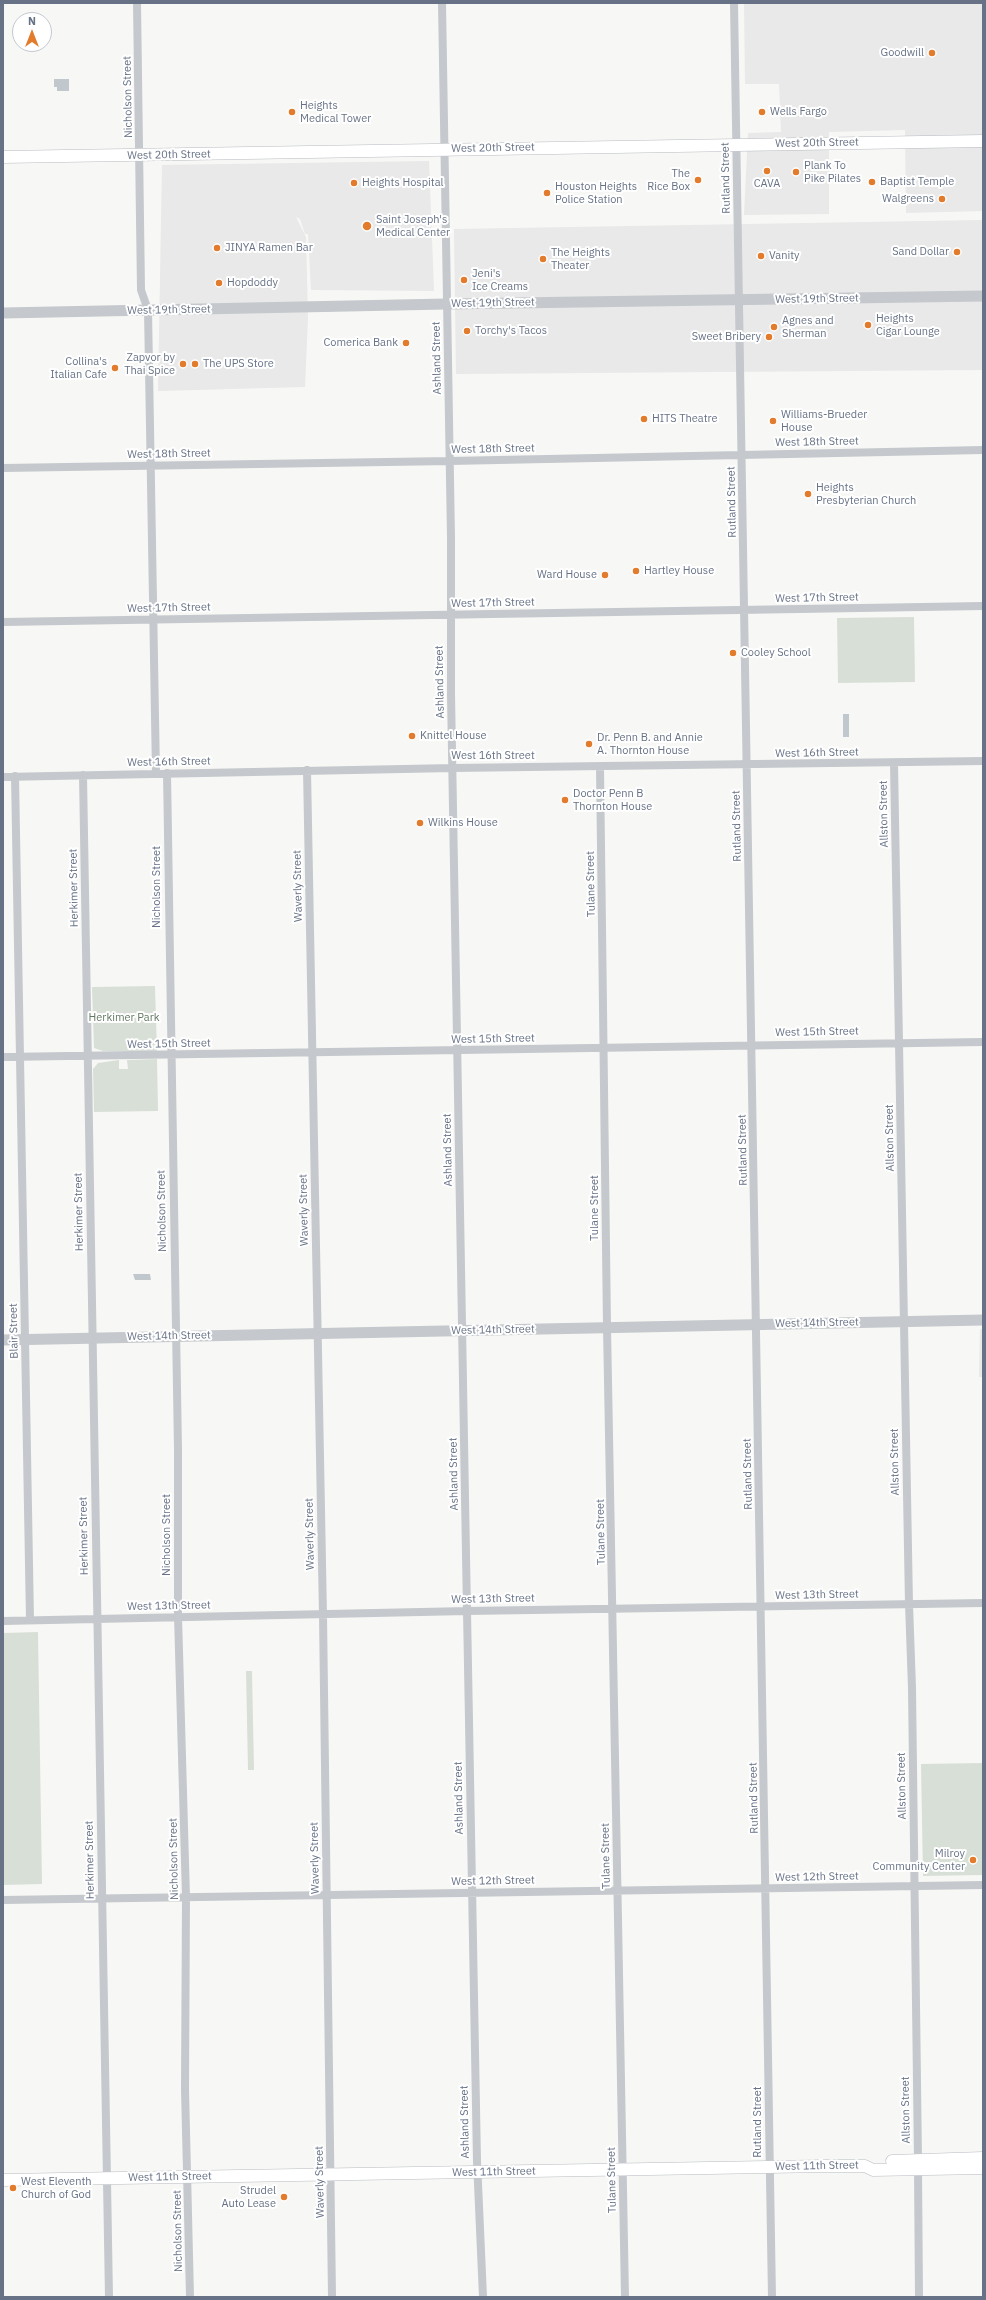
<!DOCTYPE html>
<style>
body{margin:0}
#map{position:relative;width:986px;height:2300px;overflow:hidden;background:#f7f8f5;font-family:"IBM Plex Sans",sans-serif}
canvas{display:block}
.frame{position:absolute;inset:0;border:4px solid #677286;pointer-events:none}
.north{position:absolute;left:12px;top:12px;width:40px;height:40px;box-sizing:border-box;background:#fff;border:1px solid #c2c7cf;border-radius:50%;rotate:0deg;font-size:11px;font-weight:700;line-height:16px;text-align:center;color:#677286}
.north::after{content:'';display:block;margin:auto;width:14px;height:18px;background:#e27b2b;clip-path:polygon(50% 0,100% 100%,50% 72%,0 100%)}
</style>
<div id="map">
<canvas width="986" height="2300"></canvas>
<div class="frame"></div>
<div class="north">N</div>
</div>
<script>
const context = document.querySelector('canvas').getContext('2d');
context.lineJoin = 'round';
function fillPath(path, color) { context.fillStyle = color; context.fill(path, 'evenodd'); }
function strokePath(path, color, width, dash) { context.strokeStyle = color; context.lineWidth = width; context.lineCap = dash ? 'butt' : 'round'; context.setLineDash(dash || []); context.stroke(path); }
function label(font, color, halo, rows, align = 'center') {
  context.font = font + ' "IBM Plex Sans",sans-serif'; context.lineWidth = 4; context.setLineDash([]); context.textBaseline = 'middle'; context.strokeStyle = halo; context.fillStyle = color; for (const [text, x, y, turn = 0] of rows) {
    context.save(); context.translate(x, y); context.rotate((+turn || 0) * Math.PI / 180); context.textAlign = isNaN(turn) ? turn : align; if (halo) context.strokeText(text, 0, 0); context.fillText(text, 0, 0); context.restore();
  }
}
fillPath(new Path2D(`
 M744 3H983V211L906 213 905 130 829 132V214L744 215 748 133 781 132 779 84H745Z
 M429 161 434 291 311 290 308 234H305L300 219 296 217 306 237 308 318 305 387 158 391 162 165Z
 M983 220V370L456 374 454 229Z
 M980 1329H983V1377H979Z`), '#e8e9e8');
fillPath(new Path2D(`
 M914 617 915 682 838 683 837 618Z
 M155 986 157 1051H103L94 1048 92 987Z
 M157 1059 158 1111 94 1112 93 1069 98 1063 119 1060V1069H128L127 1060Z
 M38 1632 42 1884 3 1885V1633Z
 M246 1671H252L254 1770H248Z
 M983 1763V1875L923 1876 921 1764Z`), '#d8dfd6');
fillPath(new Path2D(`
 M54 79H69V91H57V87H54Z
 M843 714H849V737H843Z
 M133 1274H150L151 1280H135Z`), '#c0c8ce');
const secondary = new Path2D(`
 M3 157 983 141
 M892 2161 983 2158
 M3 2180 826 2166H865L873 2170 983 2168`);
strokePath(secondary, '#b8bbc1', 13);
strokePath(new Path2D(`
 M137 3 141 290 148 310 156 774
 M442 3 451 538V694L467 1611 477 2161 483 2297
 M734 3 772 2297
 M3 468 450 461 983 450
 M3 622 983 606
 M894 763 909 1604 912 1688 918 2161
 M600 767 607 1327 625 2297
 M307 770 323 1615 332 2297
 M167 773 178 1450V1616L186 1897 185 2089 190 2297
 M83 775 109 2297
 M15 776 30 1620
 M3 777 453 768 983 761
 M3 1057 983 1042
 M3 1621 467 1611 983 1603
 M3 1900 983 1885
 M918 2169 919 2297`), '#c5c8cc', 8);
strokePath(new Path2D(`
 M3 313 447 304 983 296
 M3 1340 983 1320`), '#c5c8cc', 11);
strokePath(secondary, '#fff', 12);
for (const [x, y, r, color] of [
 [932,53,4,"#e27b2b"],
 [292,112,4,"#e27b2b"],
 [762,112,4,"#e27b2b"],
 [767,171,4,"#e27b2b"],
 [796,172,4,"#e27b2b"],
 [698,180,4,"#e27b2b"],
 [872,182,4,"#e27b2b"],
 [354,183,4,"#e27b2b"],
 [547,193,4,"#e27b2b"],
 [942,199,4,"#e27b2b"],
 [367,226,5,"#e27b2b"],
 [217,248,4,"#e27b2b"],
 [957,252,4,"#e27b2b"],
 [761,256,4,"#e27b2b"],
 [543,259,4,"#e27b2b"],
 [464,280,4,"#e27b2b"],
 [219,283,4,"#e27b2b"],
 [868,325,4,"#e27b2b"],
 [774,327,4,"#e27b2b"],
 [467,331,4,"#e27b2b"],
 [769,337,4,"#e27b2b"],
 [406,343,4,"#e27b2b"],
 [183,364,4,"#e27b2b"],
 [195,364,4,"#e27b2b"],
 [115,368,4,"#e27b2b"],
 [644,419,4,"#e27b2b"],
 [773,421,4,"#e27b2b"],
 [808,494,4,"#e27b2b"],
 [636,571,4,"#e27b2b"],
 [605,575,4,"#e27b2b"],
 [733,653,4,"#e27b2b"],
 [412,736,4,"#e27b2b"],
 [589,744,4,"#e27b2b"],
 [565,800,4,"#e27b2b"],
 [420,823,4,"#e27b2b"],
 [973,1860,4,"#e27b2b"],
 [13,2188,4,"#e27b2b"],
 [284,2197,4,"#e27b2b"]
]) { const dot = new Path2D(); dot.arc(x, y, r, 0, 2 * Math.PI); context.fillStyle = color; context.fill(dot); strokePath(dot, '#fff', 1.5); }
label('11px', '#677286', '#fff', [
 ["Goodwill",924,53,"right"],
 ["Heights",300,106],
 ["Medical Tower",300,119],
 ["Wells Fargo",770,112],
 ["Plank To",804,166],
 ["Pike Pilates",804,179],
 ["The",690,174,"right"],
 ["Rice Box",690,187,"right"],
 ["Baptist Temple",880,182],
 ["Heights Hospital",362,183],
 ["CAVA",767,184,"center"],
 ["Houston Heights",555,187],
 ["Police Station",555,200],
 ["Walgreens",934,199,"right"],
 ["Saint Joseph's",376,220],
 ["Medical Center",376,233],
 ["JINYA Ramen Bar",225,248],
 ["Sand Dollar",949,252,"right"],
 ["The Heights",551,253],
 ["Theater",551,266],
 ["Vanity",769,256],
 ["Jeni's",472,274],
 ["Ice Creams",472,287],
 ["Hopdoddy",227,283],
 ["Heights",876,319],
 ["Cigar Lounge",876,332],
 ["Agnes and",782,321],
 ["Sherman",782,334],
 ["Torchy's Tacos",475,331],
 ["Sweet Bribery",761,337,"right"],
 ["Comerica Bank",398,343,"right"],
 ["Zapvor by",175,358,"right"],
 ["Thai Spice",175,371,"right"],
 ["Collina's",107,362,"right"],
 ["Italian Cafe",107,375,"right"],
 ["The UPS Store",203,364],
 ["Williams-Brueder",781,415],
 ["House",781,428],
 ["HITS Theatre",652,419],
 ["Heights",816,488],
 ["Presbyterian Church",816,501],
 ["Hartley House",644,571],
 ["Ward House",597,575,"right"],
 ["Cooley School",741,653],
 ["Knittel House",420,736],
 ["Dr. Penn B. and Annie",597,738],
 ["A. Thornton House",597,751],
 ["Doctor Penn B",573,794],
 ["Thornton House",573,807],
 ["Wilkins House",428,823],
 ["Milroy",965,1854,"right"],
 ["Community Center",965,1867,"right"],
 ["West Eleventh",21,2182],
 ["Church of God",21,2195],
 ["Strudel",276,2191,"right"],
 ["Auto Lease",276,2204,"right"]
], 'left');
label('11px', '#677286', '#fff', [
 ["Nicholson Street",128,97,-91],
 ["West 20th Street",817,143,-1],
 ["West 20th Street",493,148,-1],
 ["West 20th Street",169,155,-1],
 ["Rutland Street",726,178,-91],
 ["West 19th Street",817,299,-1],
 ["West 19th Street",493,303,-1],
 ["West 19th Street",169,310,-1],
 ["Ashland Street",437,358,-91],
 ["West 18th Street",817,442,-1],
 ["West 18th Street",493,449,-1],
 ["West 18th Street",169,454,-1],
 ["Rutland Street",732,502,-91],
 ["West 17th Street",817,598,-1],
 ["West 17th Street",493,603,-1],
 ["West 17th Street",169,608,-1],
 ["Ashland Street",440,682,-91],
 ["West 16th Street",817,753,-1],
 ["West 16th Street",493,756],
 ["West 16th Street",169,762,-1],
 ["Allston Street",884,814,-91],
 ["Rutland Street",737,826,-91],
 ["Tulane Street",591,884,-91],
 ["Waverly Street",298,886,-91],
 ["Nicholson Street",157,887,-90],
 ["Herkimer Street",74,888,-91],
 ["West 15th Street",817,1032,-1],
 ["West 15th Street",493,1039,-1],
 ["West 15th Street",169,1044,-1],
 ["Allston Street",890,1138,-91],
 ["Ashland Street",448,1150,-91],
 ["Rutland Street",743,1150,-91],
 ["Tulane Street",595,1208,-90],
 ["Waverly Street",304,1210,-91],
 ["Nicholson Street",162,1211,-91],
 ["Herkimer Street",79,1212,-91],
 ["West 14th Street",817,1323,-1],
 ["West 14th Street",493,1330,-1],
 ["Blair Street",14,1331,-91],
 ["West 14th Street",169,1336,-1],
 ["Allston Street",895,1462,-91],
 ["Ashland Street",454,1474,-91],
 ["Rutland Street",748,1474,-91],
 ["Tulane Street",601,1532,-91],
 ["Waverly Street",310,1534,-91],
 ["Nicholson Street",167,1535,-90],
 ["Herkimer Street",84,1536,-91],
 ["West 13th Street",817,1595,-1],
 ["West 13th Street",493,1599,-1],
 ["West 13th Street",169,1606,-1],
 ["Allston Street",902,1786,-91],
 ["Ashland Street",459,1798,-91],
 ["Rutland Street",754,1798,-91],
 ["Tulane Street",606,1856,-91],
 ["Waverly Street",315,1858,-91],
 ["Nicholson Street",174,1859,-91],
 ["Herkimer Street",90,1860,-91],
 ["West 12th Street",817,1877,-1],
 ["West 12th Street",493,1881,-1],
 ["Allston Street",906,2110,-91],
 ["Ashland Street",465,2122,-91],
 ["Rutland Street",758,2122,-90],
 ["West 11th Street",817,2166,-1],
 ["West 11th Street",494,2172,-1],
 ["West 11th Street",170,2177,-1],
 ["Tulane Street",612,2180,-91],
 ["Waverly Street",320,2182,-91],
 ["Nicholson Street",178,2231,-91]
]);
label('11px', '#627862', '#fff', [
 ["Herkimer Park",124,1018]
]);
</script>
